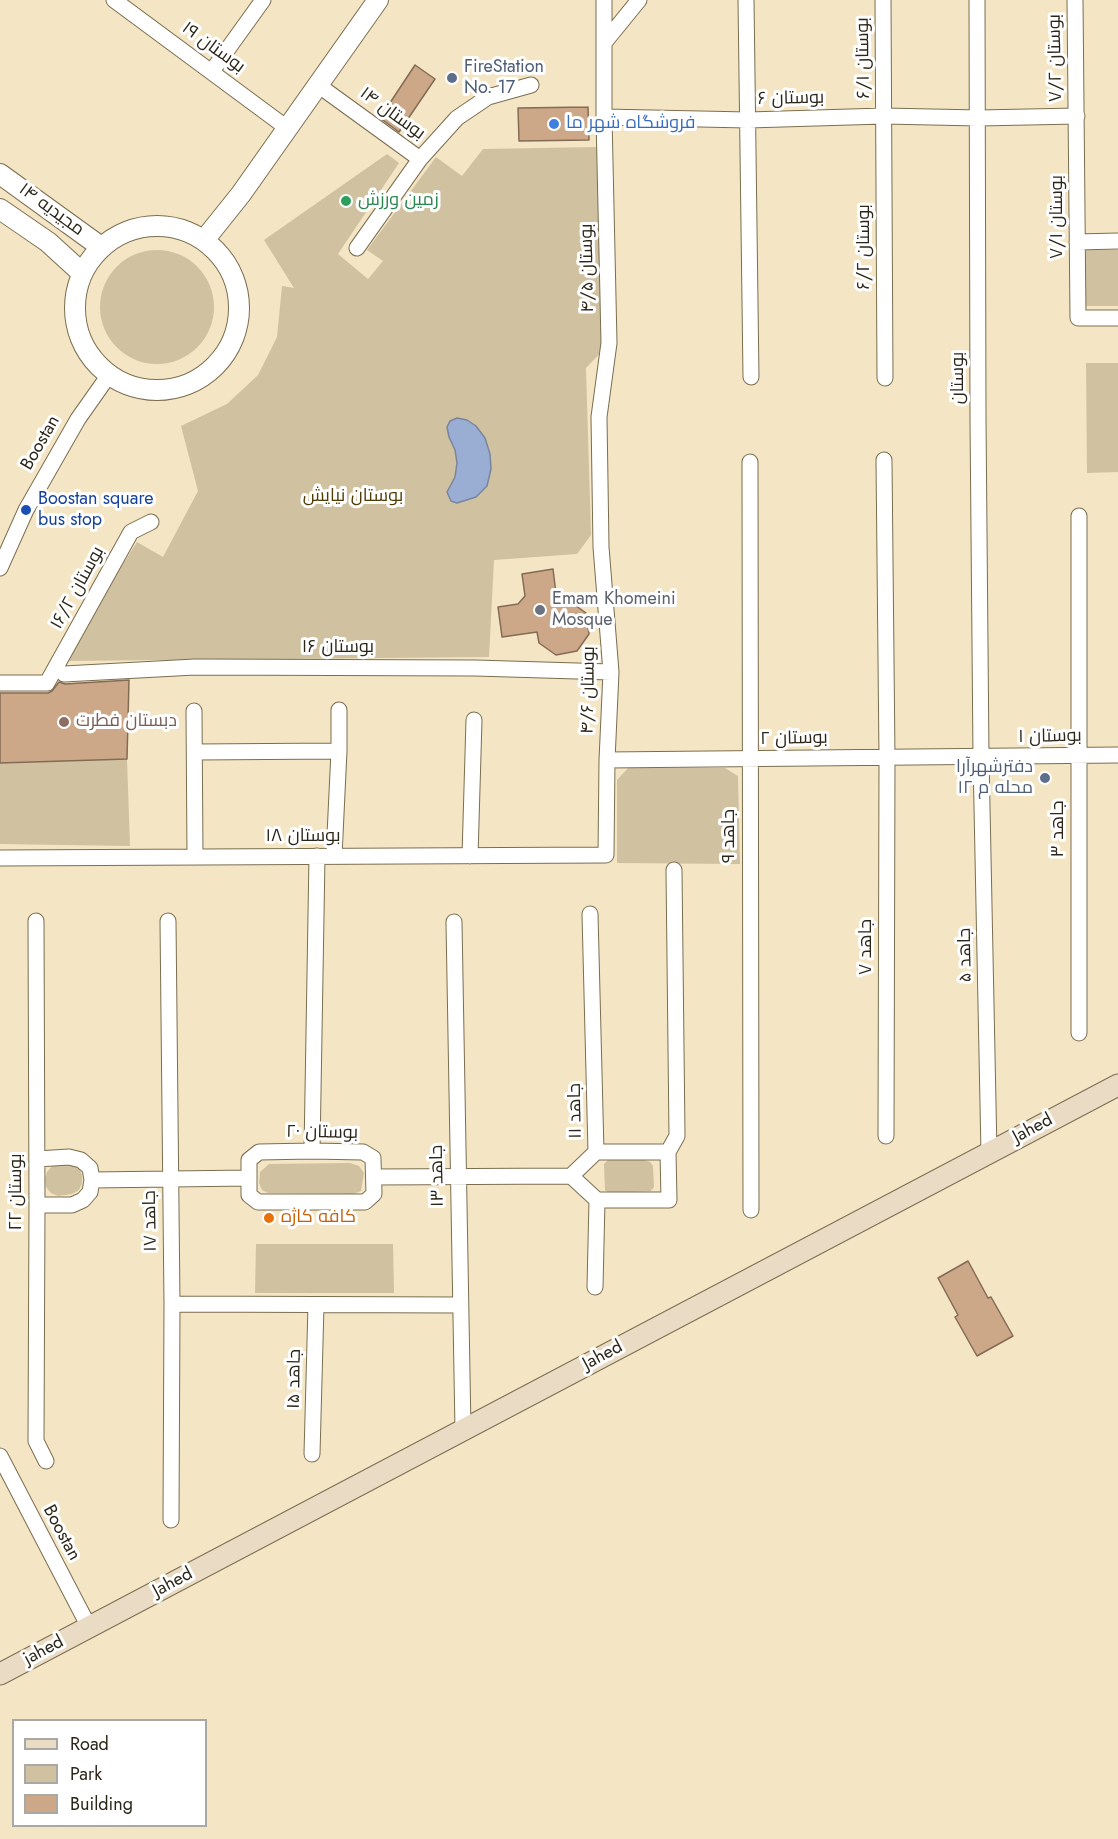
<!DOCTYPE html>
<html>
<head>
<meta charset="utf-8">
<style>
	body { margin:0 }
	#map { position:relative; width:1118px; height:1839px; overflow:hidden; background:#f4e5c4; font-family:Jost,sans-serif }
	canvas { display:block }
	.legend { position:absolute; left:12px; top:1719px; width:195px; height:108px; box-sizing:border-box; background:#fff; border:2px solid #aaa8a3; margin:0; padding:8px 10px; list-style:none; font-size:18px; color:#2b2619 }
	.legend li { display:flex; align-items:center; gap:12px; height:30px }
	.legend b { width:30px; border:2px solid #aaa8a3 }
</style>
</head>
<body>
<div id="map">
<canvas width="1118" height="1839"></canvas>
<ul class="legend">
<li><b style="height:8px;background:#eadbc5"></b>Road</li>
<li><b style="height:16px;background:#d0c1a0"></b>Park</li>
<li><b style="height:16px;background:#cca889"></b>Building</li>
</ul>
</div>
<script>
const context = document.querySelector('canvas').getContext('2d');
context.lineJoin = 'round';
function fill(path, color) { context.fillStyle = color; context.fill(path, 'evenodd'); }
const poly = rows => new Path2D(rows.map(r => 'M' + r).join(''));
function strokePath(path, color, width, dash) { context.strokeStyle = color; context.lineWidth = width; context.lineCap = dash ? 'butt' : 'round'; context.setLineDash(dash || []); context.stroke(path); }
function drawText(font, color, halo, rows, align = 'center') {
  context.font = font + ' Jost,Cairo,sans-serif'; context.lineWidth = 6; context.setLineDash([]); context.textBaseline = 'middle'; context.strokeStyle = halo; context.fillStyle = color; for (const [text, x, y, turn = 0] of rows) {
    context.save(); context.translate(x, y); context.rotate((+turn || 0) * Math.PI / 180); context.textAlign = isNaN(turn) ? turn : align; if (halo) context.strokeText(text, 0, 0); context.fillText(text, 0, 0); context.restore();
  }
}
const green = poly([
	[598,147,606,347,586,368,591,535,577,554,494,560,489,657,61,661,137,542,163,557,198,491,181,426,227,404,258,375,277,337,282,286,294,288,264,240,387,154,399,163,338,254,368,279,383,261,367,250,436,157,462,176,483,149],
	[1084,250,1118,250,1118,306,1084,306],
	'100 307a57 57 0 1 1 114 0a57 57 0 1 1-114 0Z',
	[1086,363,1118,363,1118,472,1087,473],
	[127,759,130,846,0,844,0,763],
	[628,768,725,768,738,776,740,864,617,863,617,780],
	[608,1160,644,1160,650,1162,653,1166,654,1187,651,1191,609,1193,605,1190,604,1164],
	[59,1163,73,1164,79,1168,82,1175,82,1183,79,1190,72,1194,58,1196,51,1193,46,1187,45,1179,47,1172,52,1166],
	[350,1163,359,1166,364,1173,361,1191,353,1194,268,1193,262,1190,259,1183,260,1172,269,1164],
	[256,1244,393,1244,394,1293,255,1293]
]);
const water = poly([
	[457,418,467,420,476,426,485,438,490,454,491,469,487,486,476,497,457,503,451,501,447,492,455,477,457,463,455,450,449,437,447,427,450,421,457,418]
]);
const building = poly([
	[415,65,435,79,399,132,380,118,415,65],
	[588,107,589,140,519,141,518,108,588,107],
	[553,569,557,602,568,600,586,613,589,634,577,651,556,655,539,643,537,632,502,637,498,607,518,604,525,596,522,574,553,569],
	[129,680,127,759,0,763,0,693,48,693,52,691,59,682,65,684,129,680],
	[968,1261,988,1298,991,1297,1013,1336,977,1356,955,1317,958,1315,938,1278,968,1261]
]);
const minor = poly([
	[114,0,287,128],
	[746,0,751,377],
	[883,0,885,378],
	[977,0,978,419,981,757,989,1153],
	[1075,0,1078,318,1118,318],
	[604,43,639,0],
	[212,71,263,0],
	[318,85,420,159,457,118,488,97,531,85],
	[604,117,748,120,884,116,979,118,1077,116],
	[1077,242,1118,241],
	[357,248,420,159],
	[884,460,887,758,886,1136],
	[750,462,751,1210],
	[0,568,26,510,78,419,109,375],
	[64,674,195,667,475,668,611,672],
	[0,683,47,683,131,532,151,522],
	[194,711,195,857],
	[195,752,339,751],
	[607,760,1118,755],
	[334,856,339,751,339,710],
	[470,856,474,720],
	[0,858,606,855,607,760,611,672,601,547,599,417,609,343,604,117,604,0],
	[590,914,596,1152,571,1176,597,1200,595,1287],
	[36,921,37,1205,36,1441,46,1461],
	[168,921,172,1304,171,1520],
	[454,922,463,1430],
	[1079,1033,1079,516],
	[312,1151,363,1152,373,1158,374,1194,365,1202,258,1202,249,1195,249,1160,259,1152,312,1151],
	[312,1151,317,856],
	[596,1152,668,1152,669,1200,597,1200],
	[668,1152,677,1136,674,870],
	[37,1159,69,1157,81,1160,90,1168,92,1180,90,1192,83,1200,72,1205,37,1205],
	[374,1177,571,1176],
	[92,1180,249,1178],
	[172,1304,460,1305],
	[312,1454,316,1305],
	[0,1456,89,1627]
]);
const tertiary = poly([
	[0,174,101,247],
	[0,209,48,242,82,273],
	'75 308a82 82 0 1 1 164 0a82 82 0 1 1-164 0Z',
	[205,239,241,194,378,0]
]);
const secondary = poly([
	[0,1674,1118,1085]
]);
const markers = [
	[452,78,6,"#5c6f8a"],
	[554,124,6,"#3f7fe0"],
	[346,201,6,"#2e9e5b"],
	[26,510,6,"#1a4fb4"],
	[540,610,6,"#6b7280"],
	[64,722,6,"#8d6e63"],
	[1045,778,6,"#5c6f8a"],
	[269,1218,6,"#e8710a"]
];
const streetNames = [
	["بوستان ۱۹",213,48,36],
	["بوستان ۶/۱",864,58,-91],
	["بوستان ۷/۲",1056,58,-91],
	["بوستان ۶",791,99,-1],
	["بوستان ۱۴",392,114,36],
	["مجیدیه ۱۴",51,210,36],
	["بوستان ۷/۱",1058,217,-90],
	["بوستان ۶/۲",865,247,-90],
	["بوستان ۴/۵",588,268,-91],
	["بوستان",959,378,-90],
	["Boostan",41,443,-60],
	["بوستان ۱۶/۲",78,588,-61],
	["بوستان ۱۶",338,648],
	["بوستان ۴/۶",589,690,-89],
	["بوستان ۱",1050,737,-1],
	["بوستان ۲",794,739,-1],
	["جاهد ۳",1059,829,-90],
	["جاهد ۹",730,836,-90],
	["بوستان ۱۸",303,837],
	["جاهد ۷",867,947,-90],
	["جاهد ۵",966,955,-91],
	["جاهد ۱۱",576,1111,-91],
	["Jahed",1033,1129,-28],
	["بوستان ۲۰",322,1133,1],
	["جاهد ۱۳",438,1176,-91],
	["بوستان ۲۲",17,1192,-90],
	["جاهد ۱۷",151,1221,-91],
	["Jahed",603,1356,-28],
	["جاهد ۱۵",295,1379,-89],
	["Boostan",61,1533,62],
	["Jahed",173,1583,-28],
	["jahed",44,1651,-28]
];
const serviceNames = [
	["FireStation",464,68],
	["No. 17",464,89],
	["دفترشهرآرا",1033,768,"right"],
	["محله م ۱۲",1033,789,"right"]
];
const shopNames = [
	["فروشگاه شهر ما",566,124]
];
const leisureNames = [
	["زمین ورزش",358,201]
];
const parkNames = [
	["بوستان نیایش",353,497]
];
const transitNames = [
	["Boostan square",38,500],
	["bus stop",38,521]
];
const worshipNames = [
	["Emam Khomeini",552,600],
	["Mosque",552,621]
];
const educationNames = [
	["دبستان فطرت",76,722]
];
const foodNames = [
	["کافه کاژه",281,1218]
];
fill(green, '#d0c1a0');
fill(water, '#9aaed4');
strokePath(water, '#79859c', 1.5);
fill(building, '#cca889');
strokePath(building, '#846b55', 1.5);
strokePath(minor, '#7b6e50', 17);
strokePath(tertiary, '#7b6e50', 22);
strokePath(secondary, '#7b6e50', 23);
strokePath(minor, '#fff', 15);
strokePath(tertiary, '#fff', 20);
strokePath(secondary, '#eadbc5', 21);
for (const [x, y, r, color] of markers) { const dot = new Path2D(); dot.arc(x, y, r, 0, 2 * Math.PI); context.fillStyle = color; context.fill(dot); strokePath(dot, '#fff', 2); }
drawText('18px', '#2b2619', '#fff', streetNames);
drawText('18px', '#4e5e75', '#fff', serviceNames, 'left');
drawText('18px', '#366cbe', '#fff', shopNames, 'left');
drawText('18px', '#27864d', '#fff', leisureNames, 'left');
drawText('18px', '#4f3c05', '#fff', parkNames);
drawText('18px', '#164399', '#fff', transitNames, 'left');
drawText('18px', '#5b616d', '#fff', worshipNames, 'left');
drawText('18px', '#785e54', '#fff', educationNames, 'left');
drawText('18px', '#c56008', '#fff', foodNames, 'left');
</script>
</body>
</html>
